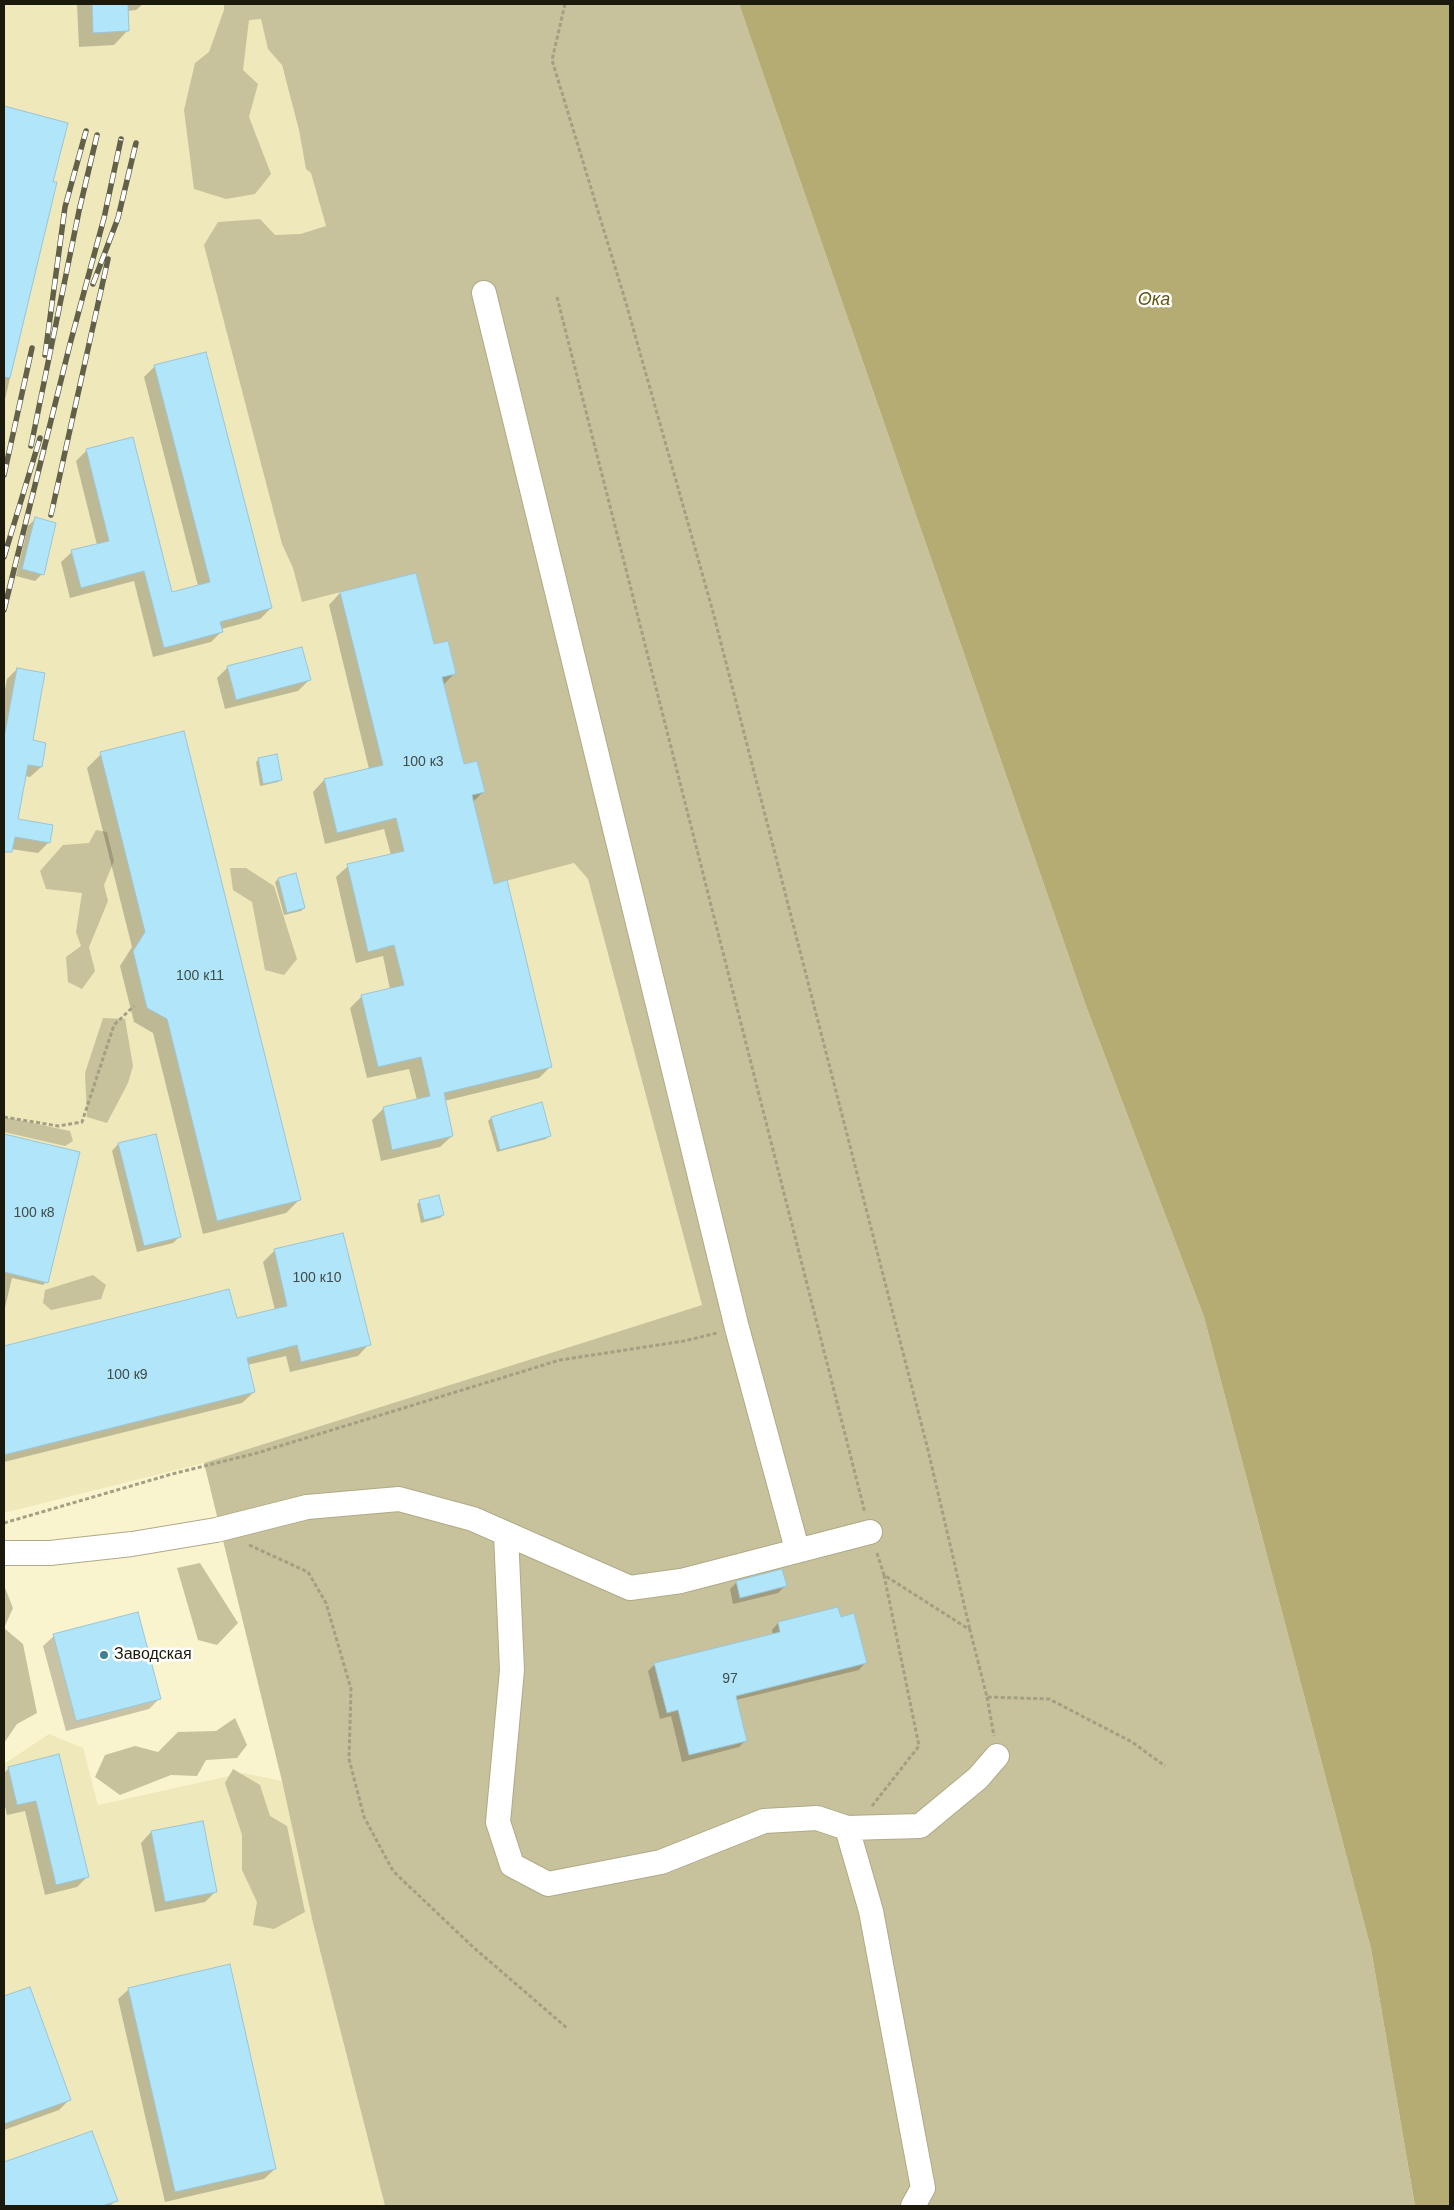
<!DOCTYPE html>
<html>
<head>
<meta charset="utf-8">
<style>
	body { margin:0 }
	#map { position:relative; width:1454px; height:2210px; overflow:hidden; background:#f9f4ce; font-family:Helvetica,sans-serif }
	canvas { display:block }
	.frame { position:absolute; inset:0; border:5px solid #1b190b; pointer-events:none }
</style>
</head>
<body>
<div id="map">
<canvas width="1454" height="2210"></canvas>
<div class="frame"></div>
</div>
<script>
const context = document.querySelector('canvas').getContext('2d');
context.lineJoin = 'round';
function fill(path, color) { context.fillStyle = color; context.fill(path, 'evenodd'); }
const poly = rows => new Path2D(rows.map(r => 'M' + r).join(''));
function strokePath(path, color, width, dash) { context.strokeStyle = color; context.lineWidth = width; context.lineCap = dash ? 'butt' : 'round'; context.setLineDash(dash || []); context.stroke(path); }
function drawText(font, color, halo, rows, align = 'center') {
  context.font = font + ' Helvetica,sans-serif'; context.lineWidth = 5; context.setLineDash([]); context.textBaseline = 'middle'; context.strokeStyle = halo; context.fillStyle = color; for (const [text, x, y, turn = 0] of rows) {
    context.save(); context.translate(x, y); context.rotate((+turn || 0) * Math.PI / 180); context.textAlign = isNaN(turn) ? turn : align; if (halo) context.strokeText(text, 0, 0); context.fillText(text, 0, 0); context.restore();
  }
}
const built = poly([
	[4,4,265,5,326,226,213,259,303,602,416,573,434,644,448,641,456,674,442,677,464,764,477,761,485,792,494,883,574,863,588,879,702,1305,204,1463,4,1513],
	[49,1734,83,1748,98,1805,243,1773,282,1781,313,1923,385,2206,4,2206,4,1764]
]);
const green = poly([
	[224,4,739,4,1086,1006,1204,1317,1371,1949,1415,2206,385,2206,313,1923,282,1781,204,1463,702,1305,588,879,574,863,494,884,472,795,485,792,477,761,464,764,442,677,456,673,448,641,434,644,416,573,302,602,293,568,282,544,204,245,218,222,260,219,275,235,300,234,326,226,311,173,306,169,299,130,282,65,268,49,261,19,249,20,243,70,258,84,249,117,271,174,255,194,226,199,194,189,184,110,195,63,209,52,224,10],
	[96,830,107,832,114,861,104,885,108,901,89,947,95,971,82,989,68,982,66,957,81,946,76,932,82,893,46,889,40,871,63,845,89,843],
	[230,868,246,868,274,886,297,959,284,975,265,970,252,902,233,890],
	[103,1018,125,1019,133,1066,128,1083,107,1123,87,1117,85,1073],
	[4,1117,70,1131,73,1141,65,1146,4,1132],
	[93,1275,106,1285,101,1299,51,1310,43,1303,45,1290],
	[200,1563,238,1623,217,1645,198,1640,177,1568],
	[4,1585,13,1608,4,1628],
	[4,1628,23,1644,37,1713,17,1724,4,1743],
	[235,1718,247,1745,237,1758,206,1760,197,1776,171,1775,120,1795,95,1777,105,1755,135,1746,158,1752,178,1732,216,1731],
	[233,1769,260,1785,270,1816,287,1826,305,1912,274,1929,253,1925,257,1902,242,1870,242,1835,225,1783]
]);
const water = poly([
	[739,4,1450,4,1450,2206,1415,2206,1371,1949,1204,1317,1086,1006]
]);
const shadow = poly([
	[77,4,143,4,136,10,127,11,128,30,114,45,79,47],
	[4,108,67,124,52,182,55,183,4,404],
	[155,366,271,608,260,619,221,629,221,632,211,642,153,657,134,581,70,598,61,562,72,552,97,545,76,461,86,451,132,439,171,593,198,586,144,377],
	[35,519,42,574,35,581,16,576,28,526],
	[340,593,433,646,455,673,443,685,463,765,483,792,472,803,493,885,551,1066,539,1078,444,1101,452,1136,440,1147,381,1161,372,1120,384,1108,417,1100,409,1069,367,1078,350,1008,362,996,390,989,383,956,356,963,336,877,348,866,391,855,384,829,325,844,313,792,324,780,369,769,329,605],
	[228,667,309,680,298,691,225,709,217,678],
	[17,669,31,741,41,767,30,777,25,776,17,820,52,826,48,843,38,853,4,848,4,695,7,679],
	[101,754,300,1199,286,1213,203,1234,153,1033,134,1022,120,966,132,947,87,768],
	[259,759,281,779,278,782,260,786,256,762],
	[278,879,304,908,301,911,284,915,275,882],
	[491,1118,550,1135,546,1139,497,1152,488,1121],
	[4,1135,78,1153,46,1282,43,1285,12,1278,4,1312],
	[118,1144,180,1236,173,1243,137,1252,112,1151],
	[420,1201,443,1215,440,1218,421,1223,417,1204],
	[342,1234,369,1344,358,1356,290,1372,286,1356,247,1365,254,1392,242,1403,4,1462,4,1347,228,1291,236,1320,275,1310,263,1262,274,1251],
	[737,1582,785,1586,778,1593,733,1604,730,1589],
	[840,1618,865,1663,859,1670,736,1700,746,1740,739,1747,682,1762,671,1716,660,1719,648,1671,655,1664,773,1635,772,1630,778,1623],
	[54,1636,160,1698,149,1709,66,1731,43,1646],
	[59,1756,87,1877,77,1887,45,1895,25,1811,7,1815,4,1802,4,1773,9,1768],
	[151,1832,216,1891,205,1902,155,1912,141,1843],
	[29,1989,70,2099,59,2110,4,2130,4,1998],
	[129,1989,275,2169,264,2179,165,2202,118,1999],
	[92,2132,116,2200,110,2206,4,2206,4,2164]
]);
const building = poly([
	[92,4,128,4,129,31,93,33,92,4],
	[4,106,68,123,53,182,57,182,10,378,4,377,4,106],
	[206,352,272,608,220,622,223,632,164,648,144,571,81,588,71,550,109,541,86,449,133,437,172,592,210,582,154,365,206,352],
	[35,517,56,523,44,575,22,569,35,517],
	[416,573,434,644,448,641,456,674,442,677,464,764,477,761,485,792,472,795,494,884,507,880,552,1067,444,1093,453,1136,392,1150,383,1107,430,1096,421,1057,378,1067,361,995,404,985,394,945,368,952,347,864,404,851,396,818,337,833,324,779,383,765,340,592,416,573],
	[302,647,311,680,236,700,227,666,302,647],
	[17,668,45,673,33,740,46,743,42,767,28,765,18,819,53,825,50,843,15,837,12,852,4,852,4,738,17,668],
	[184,731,301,1200,217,1221,167,1019,147,1008,139,976,133,951,145,932,100,752,184,731],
	[277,754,282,780,263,784,258,758,277,754],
	[296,873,305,908,287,913,278,878,296,873],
	[542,1102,551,1136,500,1150,491,1117,542,1102],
	[4,1134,80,1152,48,1283,4,1272,4,1134],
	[156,1134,181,1237,144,1246,118,1143,156,1134],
	[439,1195,444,1215,424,1220,419,1200,439,1195],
	[343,1233,371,1345,301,1362,297,1345,247,1358,255,1392,4,1455,4,1346,229,1289,237,1318,287,1306,274,1249,343,1233],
	[782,1569,787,1586,740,1598,736,1581,782,1569],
	[838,1607,841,1617,854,1613,867,1663,736,1696,747,1741,689,1755,678,1710,667,1713,654,1663,780,1632,778,1622,838,1607],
	[138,1612,161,1699,76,1721,53,1634,138,1612],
	[59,1754,89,1877,56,1885,36,1801,17,1805,8,1767,59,1754],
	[203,1821,217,1892,165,1902,151,1831,203,1821],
	[230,1964,276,2169,175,2192,128,1988,230,1964],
	[30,1987,71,2100,4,2124,4,1996,30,1987],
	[92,2131,118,2201,102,2206,4,2206,4,2162,92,2131]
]);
const path = poly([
	[565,4,552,60,626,303,713,612,928,1450,970,1630],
	[557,297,865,1513],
	[4,1117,58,1126,82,1122,114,1025,134,1006],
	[4,1523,172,1474,257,1453,560,1360,684,1341,717,1333],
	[249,1545,308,1572,326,1603,351,1689,349,1759,364,1817,393,1871,473,1947,567,2028],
	[877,1553,884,1575,970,1630,987,1697,1049,1699,1132,1742,1165,1766],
	[987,1697,994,1736],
	[872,1806,919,1746,884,1575]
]);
const minor = poly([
	[484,293,737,1328,797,1549],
	[506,1534,512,1670,498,1822,512,1865,548,1884,661,1862,764,1821,817,1818,847,1828,871,1911,923,2188,913,2206],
	[4,1553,50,1553,132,1544,216,1530,307,1507,399,1499,473,1519,630,1588,681,1581,870,1532],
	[847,1828,920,1826,978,1778,997,1756]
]);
const rail = poly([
	[93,284,118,218,136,143],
	[45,355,65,207,86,131],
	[31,446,79,211,97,135],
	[4,475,32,348],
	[51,515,108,259],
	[4,557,40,438],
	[4,610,70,344,104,218,121,139]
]);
const markers = [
	[104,1655,5,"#417e95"]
];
const numberNames = [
	["100 к3",423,762],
	["100 к11",200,976],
	["100 к8",34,1213],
	["100 к10",317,1278],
	["100 к9",127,1375],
	["97",730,1679]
];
const poiNames = [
	["Заводская",114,1655]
];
const waterNames = [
	["Ока",1154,300]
];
fill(built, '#eee8bb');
fill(green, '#c7c29c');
fill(water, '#b4ac73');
fill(shadow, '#0003');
fill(building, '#b1e5fa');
strokePath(building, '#9cc5d5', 1);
strokePath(minor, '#afaa87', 26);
strokePath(path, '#a39f82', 3, [4, 2.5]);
strokePath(minor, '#fff', 24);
strokePath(rail, '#63604a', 5.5);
strokePath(rail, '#fff', 4, [11]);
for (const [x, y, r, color] of markers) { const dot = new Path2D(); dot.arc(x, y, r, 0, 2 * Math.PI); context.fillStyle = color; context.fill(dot); strokePath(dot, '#fff', 2); }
drawText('14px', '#404c47', null, numberNames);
drawText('16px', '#1b190b', '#fff', poiNames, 'left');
drawText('italic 18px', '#5f5613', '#fff', waterNames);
</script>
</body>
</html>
